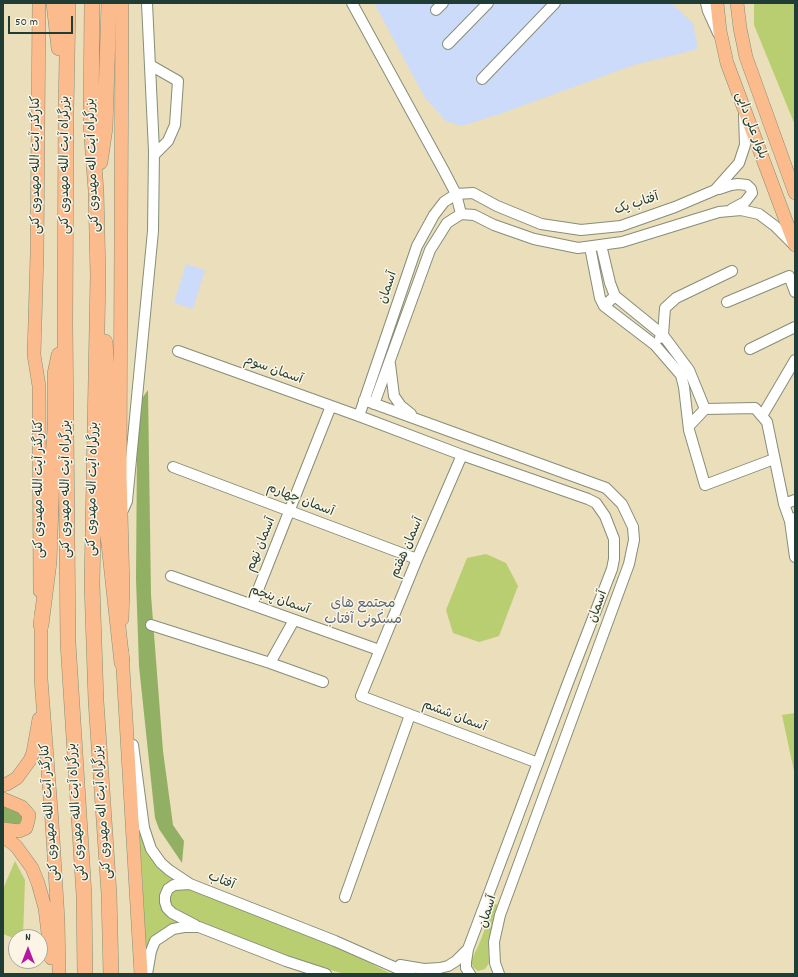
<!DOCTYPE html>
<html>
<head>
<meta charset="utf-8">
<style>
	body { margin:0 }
	#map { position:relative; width:798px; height:977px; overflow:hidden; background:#ebdeba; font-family:Dekko,sans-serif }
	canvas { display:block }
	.frame { position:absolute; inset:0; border:4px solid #1f3d34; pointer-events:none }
	.north { position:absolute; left:8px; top:929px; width:40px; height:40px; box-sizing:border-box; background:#fcf5e5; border:1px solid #a4ab9e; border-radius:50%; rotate:0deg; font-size:11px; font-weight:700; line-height:16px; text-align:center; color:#1f3d34 }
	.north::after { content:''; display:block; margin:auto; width:14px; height:18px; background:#b5179e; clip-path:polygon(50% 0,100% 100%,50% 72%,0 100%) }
	.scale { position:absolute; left:8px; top:16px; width:65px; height:18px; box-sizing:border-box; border:2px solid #1f3d34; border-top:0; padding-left:5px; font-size:12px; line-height:14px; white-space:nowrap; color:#1f3d34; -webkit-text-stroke:3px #fcf5e5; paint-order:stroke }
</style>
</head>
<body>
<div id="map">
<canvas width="798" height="977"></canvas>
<div class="frame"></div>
<div class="north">N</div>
<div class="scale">50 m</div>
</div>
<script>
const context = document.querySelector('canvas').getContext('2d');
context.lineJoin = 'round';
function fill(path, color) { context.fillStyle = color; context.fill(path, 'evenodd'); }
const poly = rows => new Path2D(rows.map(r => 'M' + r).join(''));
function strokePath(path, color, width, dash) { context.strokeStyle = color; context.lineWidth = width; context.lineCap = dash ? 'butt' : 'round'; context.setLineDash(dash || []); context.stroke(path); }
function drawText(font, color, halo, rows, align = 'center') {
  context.font = font + ' Dekko,"Playpen Sans Arabic",sans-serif'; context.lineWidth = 3; context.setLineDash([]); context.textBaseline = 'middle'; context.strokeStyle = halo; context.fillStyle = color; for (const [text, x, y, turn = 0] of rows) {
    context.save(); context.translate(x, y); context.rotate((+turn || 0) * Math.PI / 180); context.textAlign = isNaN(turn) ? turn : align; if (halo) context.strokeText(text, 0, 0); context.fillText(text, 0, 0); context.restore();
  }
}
const built = poly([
	[374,3,671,3,693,23,698,49,634,65,500,114,461,126,446,121,425,98],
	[186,264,205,270,193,309,174,303]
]);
const green = poly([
	[754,3,795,3,795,125,754,25],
	[486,554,506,563,518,586,499,636,479,642,453,633,446,610,467,558],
	[795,713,795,771,794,771,782,715],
	[138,817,141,834,176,880,161,892,160,902,191,925,166,928,146,970,142,870,137,825],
	[15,861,25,880,23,937,16,937,16,939,3,934,3,889],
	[188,887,329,941,391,974,346,974,303,963,198,923,174,911,170,905,169,896,173,890],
	[494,904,499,905,488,942,489,963,485,969,478,971,473,967,471,962,472,959,480,942]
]);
const forest = poly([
	[148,390,151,595,163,751,173,825,184,841,182,863,159,829,155,818,139,666,136,579,137,449,138,404],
	[3,803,21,811,23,816,20,823,10,826,3,824]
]);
const minor = poly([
	[352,3,444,171,456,194,461,214],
	[706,3,708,11,718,33],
	[436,10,443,3],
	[448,44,488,3],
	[150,65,178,81,175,125,168,141,154,155],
	[482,79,555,3],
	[719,189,731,185,738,184,747,185,751,189,752,193,745,202,732,209],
	[461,214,474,215,494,225,534,239,578,248,622,242,719,212,741,210,759,214,775,226,793,244],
	[601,245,610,283,615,296],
	[590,247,600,298,604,306],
	[727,302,789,276,795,292],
	[660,338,663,335,665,308,676,298,732,271],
	[750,349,795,327],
	[178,351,359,416,462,455,588,499,596,503,605,516,614,539,614,559,612,569,569,680,468,949,466,962,466,968,470,974],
	[390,364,394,396,401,406,411,414],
	[364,400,606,488,622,504,633,527,634,540,629,564,500,915,494,942,495,963,499,974],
	[374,404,430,250,447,223,461,214],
	[705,409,689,370,663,335,615,296,604,306,655,345,681,375,684,387,689,430,705,485,774,459],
	[359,416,417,246,434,215,444,202,456,194,473,193,497,206,541,224,581,230,621,226,675,207,715,190,739,163,745,145,744,115],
	[762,416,795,360],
	[689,426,705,409,755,408,767,422,784,504],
	[462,455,417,559,361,696,538,763],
	[173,467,417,559],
	[795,500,784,504,790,521,795,518],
	[123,510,127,501,153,231,154,151,147,3],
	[790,521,795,557],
	[171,576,379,650],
	[252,605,331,406],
	[151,625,270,663,323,682],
	[270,663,294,620],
	[133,745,144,828,151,849,161,863,169,870,190,884,335,941,410,974],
	[190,884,174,885,168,889,165,896,165,902,167,908,172,913,195,925],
	[345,897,410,715],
	[400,965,424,969,440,968,448,966,456,961,468,949],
	[147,974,151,951,155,941,173,929,184,927,199,927,286,961,326,974]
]);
const major = poly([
	[39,3,37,254,34,355,39,386,40,591],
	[122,3,120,476,123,588,122,619],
	[717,3,720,31,727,63,795,245],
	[737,3,740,28,746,57,795,193],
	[41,614,41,679,52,823,58,920,59,974],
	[122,652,141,974],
	[3,785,7,784,17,778,30,760,33,753,39,719],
	[3,799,22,807,29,815,28,821,26,828,19,831,3,829],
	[3,836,16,846,32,868,38,883,45,908,51,958]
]);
const highway = poly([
	[54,3,59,48],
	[68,3,66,110,65,324,68,643,84,895,85,974],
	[92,3,91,125,96,191,98,276,92,584,96,701,109,894,111,974],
	[100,162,105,128,109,3],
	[105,342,107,371,108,535,122,663],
	[41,625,49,562,52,474,55,429,55,374,59,355]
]);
const streetNames = [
	["بلوار علی دایی",750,126,70],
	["کنارگذر آیت الله مهدوی کنی",37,165,-90],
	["بزرگراه آیت الله مهدوی کنی",66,165,-90],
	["بزرگراه آیت اله مهدوی کنی",94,165,-92],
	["آفتاب یک",637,205,-18],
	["آسمان",389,288,-71],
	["آسمان سوم",273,371,20],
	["کنارگذر آیت الله مهدوی کنی",40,489,-90],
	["بزرگراه آیت الله مهدوی کنی",67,489,-90],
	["بزرگراه آیت اله مهدوی کنی",94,489,-89],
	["آسمان چهارم",300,501,21],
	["آسمان نهم",262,545,-68],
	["آسمان هفتم",408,548,-67],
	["آسمان پنجم",279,601,20],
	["آسمان",599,607,-70],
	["آسمان ششم",454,717,21],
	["کنارگذر آیت الله مهدوی کنی",51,812,-94],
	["بزرگراه آیت الله مهدوی کنی",78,812,-94],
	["بزرگراه آیت اله مهدوی کنی",104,812,-94],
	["آفتاب",221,882,22],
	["آسمان",489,912,-73]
];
const neighbourhoodNames = [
	["مجتمع های",363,605],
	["مسکونی آفتاب",363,621]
];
fill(built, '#ccdbfa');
fill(green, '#b9cd71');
fill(forest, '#92b063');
strokePath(minor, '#858e77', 12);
strokePath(major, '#858e77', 14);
strokePath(highway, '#858e77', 16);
strokePath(minor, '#fff', 10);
strokePath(major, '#fbbb8d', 13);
strokePath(highway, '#fbbb8d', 15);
drawText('13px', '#1f3d34', '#fcf5e5', streetNames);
drawText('14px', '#586879', '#fcf5e5', neighbourhoodNames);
</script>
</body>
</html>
